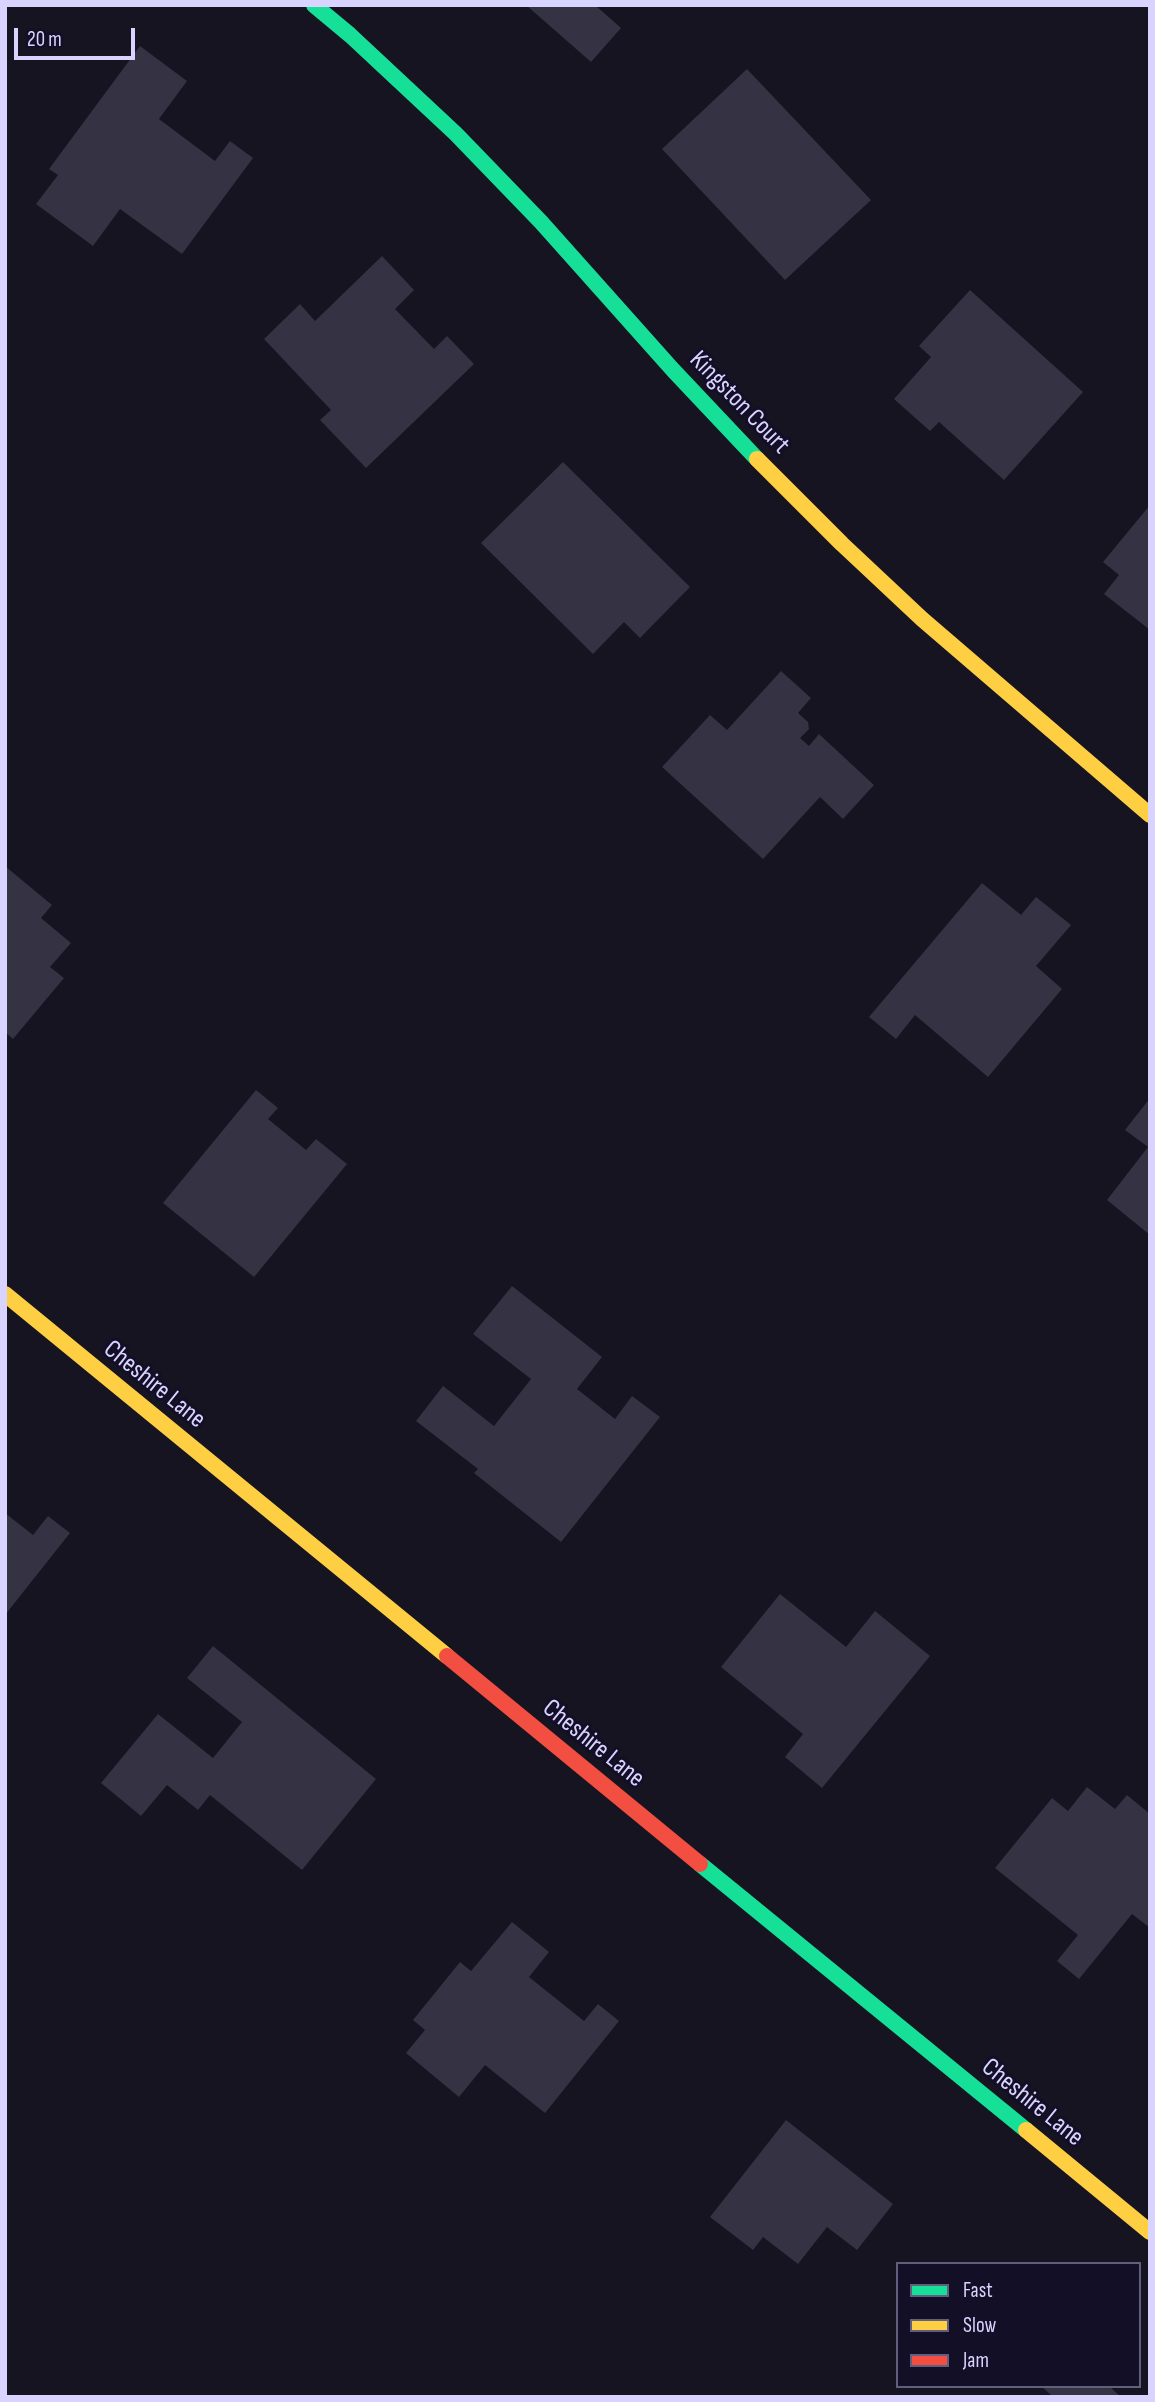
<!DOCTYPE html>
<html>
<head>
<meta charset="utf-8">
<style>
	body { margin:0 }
	#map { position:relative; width:1155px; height:2402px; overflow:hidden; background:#161421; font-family:"Sofia Sans Condensed",sans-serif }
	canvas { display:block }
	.frame { position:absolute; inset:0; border:7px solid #d9d4ff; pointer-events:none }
	.legend { position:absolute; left:896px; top:2262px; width:245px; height:126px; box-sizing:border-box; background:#130f26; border:2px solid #625e7d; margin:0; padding:9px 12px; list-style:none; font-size:21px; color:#d9d4ff }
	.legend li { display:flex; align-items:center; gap:14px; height:35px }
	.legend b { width:35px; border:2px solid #625e7d }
	.scale { position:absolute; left:14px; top:28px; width:121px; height:32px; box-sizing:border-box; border:4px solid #d9d4ff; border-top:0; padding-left:9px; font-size:21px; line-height:24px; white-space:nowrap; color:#d9d4ff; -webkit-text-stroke:5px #130f26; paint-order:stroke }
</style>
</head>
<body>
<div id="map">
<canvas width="1155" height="2402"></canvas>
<div class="frame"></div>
<ul class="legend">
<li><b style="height:9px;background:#16e098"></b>Fast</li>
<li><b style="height:9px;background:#ffcf43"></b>Slow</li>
<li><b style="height:9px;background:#f24e42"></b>Jam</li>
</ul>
<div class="scale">20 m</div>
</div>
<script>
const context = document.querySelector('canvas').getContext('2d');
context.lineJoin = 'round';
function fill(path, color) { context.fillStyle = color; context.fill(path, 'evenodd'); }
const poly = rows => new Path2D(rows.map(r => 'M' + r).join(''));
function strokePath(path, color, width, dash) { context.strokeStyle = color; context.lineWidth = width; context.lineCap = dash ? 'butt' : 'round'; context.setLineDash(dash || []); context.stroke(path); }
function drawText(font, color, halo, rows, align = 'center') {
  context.font = font + ' "Sofia Sans Condensed",sans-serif'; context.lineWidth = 6; context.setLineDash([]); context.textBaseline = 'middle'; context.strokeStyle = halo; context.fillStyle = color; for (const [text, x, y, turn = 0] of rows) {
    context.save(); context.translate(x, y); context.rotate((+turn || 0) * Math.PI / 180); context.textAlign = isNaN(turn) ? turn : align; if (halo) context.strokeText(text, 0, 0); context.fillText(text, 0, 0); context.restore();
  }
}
const building = poly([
	[526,5,595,5,621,28,591,62],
	[140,46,187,81,159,119,215,161,230,141,253,158,182,254,120,209,93,246,36,204,58,175,49,169],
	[747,69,871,200,785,280,662,149],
	[382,256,414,290,395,309,434,349,447,336,474,364,366,468,320,420,331,410,264,339,300,304,315,321],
	[970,290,1083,392,1004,480,939,422,930,431,894,399,931,357,919,346],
	[563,462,690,587,640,638,624,622,593,654,481,543],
	[1150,505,1150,630,1104,594,1119,575,1103,562],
	[781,671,811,698,798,713,808,722,809,729,800,738,809,746,819,734,874,785,843,819,820,797,763,859,662,767,710,715,727,730],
	[5,866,52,905,41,918,71,943,50,967,64,978,13,1039,5,1032],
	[982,883,1021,915,1036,897,1071,925,1036,966,1062,989,988,1077,915,1015,896,1039,869,1017],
	[256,1090,278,1108,268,1119,306,1150,316,1139,347,1164,254,1277,163,1203],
	[1150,1098,1150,1235,1107,1200,1148,1147,1125,1130],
	[512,1286,602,1357,577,1389,615,1419,632,1396,660,1417,561,1542,474,1473,478,1469,416,1421,443,1386,494,1426,531,1379,473,1334],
	[5,1513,33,1535,48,1516,70,1533,5,1615],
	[780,1594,846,1647,875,1611,930,1656,822,1788,785,1757,803,1734,721,1667],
	[213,1646,376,1779,302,1870,210,1795,198,1810,167,1785,141,1816,101,1783,158,1714,213,1758,242,1722,187,1678],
	[1087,1787,1115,1809,1127,1795,1150,1814,1150,1928,1132,1914,1079,1979,1057,1961,1078,1935,995,1868,1052,1798,1068,1811],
	[512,1922,549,1952,529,1977,584,2021,598,2004,619,2021,545,2113,485,2065,459,2097,406,2053,425,2030,413,2020,460,1962,471,1971],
	[786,2120,893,2204,857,2250,827,2227,798,2264,763,2237,753,2250,710,2217],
	[1041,2386,1109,2386,1121,2397,1053,2397]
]);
const fast = poly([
	[314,5,350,35,456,134,541,222,673,370,757,459],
	[700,1864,1026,2130]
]);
const slow = poly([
	[757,459,842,544,922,619,1150,815],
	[5,1294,447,1656],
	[1026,2130,1150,2232]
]);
const jam = poly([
	[447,1656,700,1864]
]);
const streetNames = [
	["Kingston Court",739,403,46],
	["Cheshire Lane",154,1385,39],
	["Cheshire Lane",593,1744,39],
	["Cheshire Lane",1032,2103,39]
];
fill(building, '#343243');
strokePath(fast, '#16e098', 16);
strokePath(slow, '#ffcf43', 16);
strokePath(jam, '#f24e42', 16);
drawText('26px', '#d9d4ff', '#130f26', streetNames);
</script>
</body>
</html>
